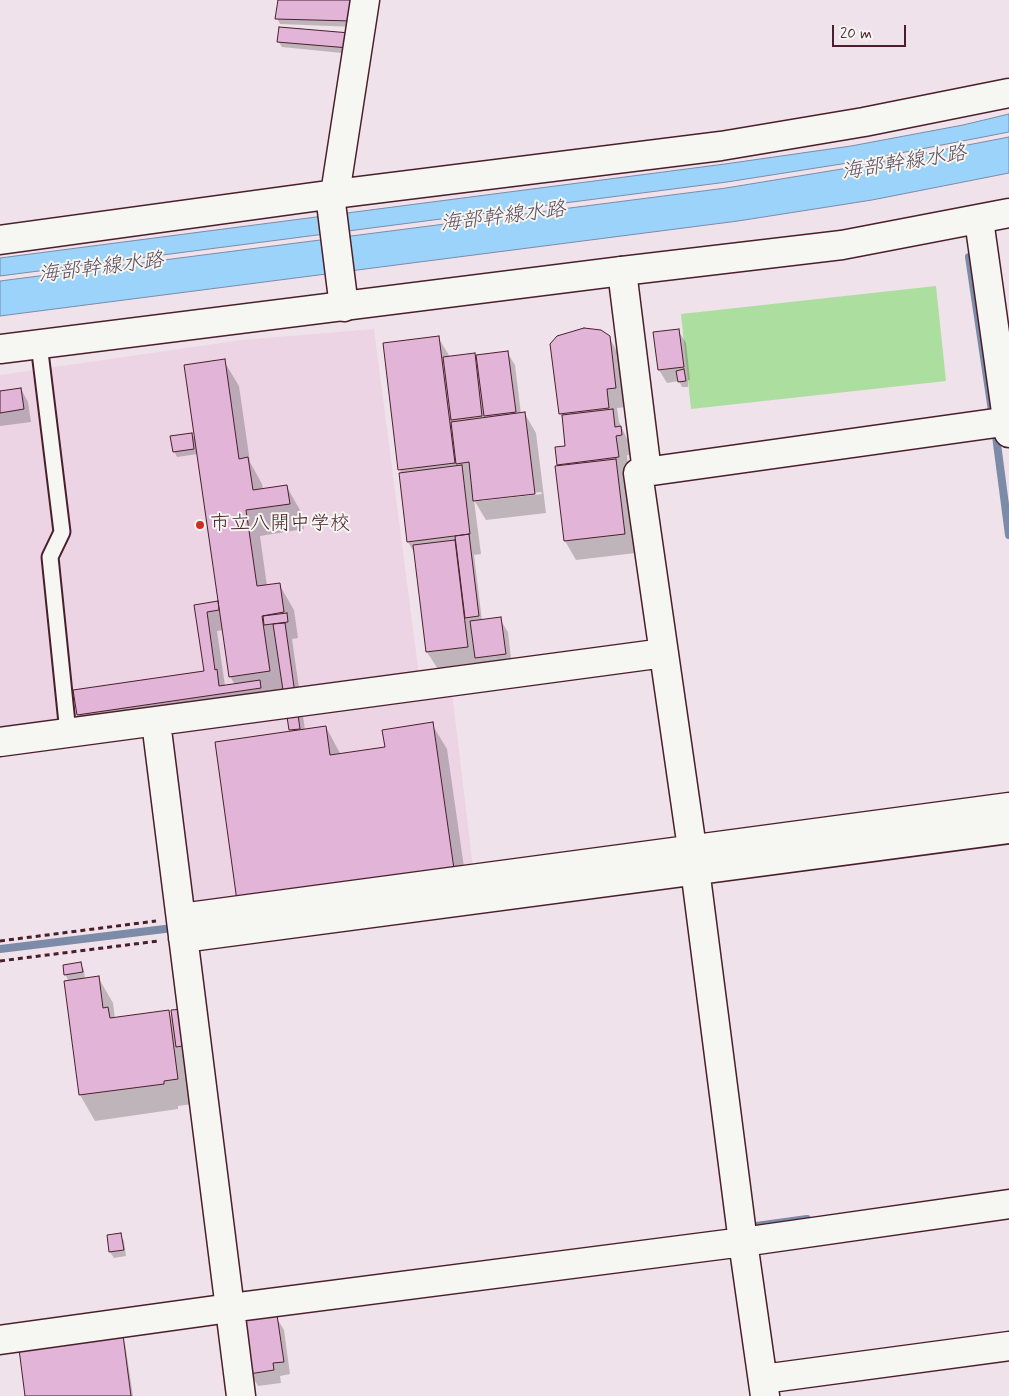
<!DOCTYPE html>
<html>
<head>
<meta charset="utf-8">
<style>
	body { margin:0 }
	#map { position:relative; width:1009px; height:1396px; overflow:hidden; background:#f0e2ea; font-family:Mynerve,sans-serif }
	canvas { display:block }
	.scale { position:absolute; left:832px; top:25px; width:74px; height:22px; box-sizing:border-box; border:2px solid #4a1f2b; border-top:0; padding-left:6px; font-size:15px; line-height:18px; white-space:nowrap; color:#4a1f2b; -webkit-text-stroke:4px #f6f6f2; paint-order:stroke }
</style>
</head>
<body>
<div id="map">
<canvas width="1009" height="1396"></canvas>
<div class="scale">20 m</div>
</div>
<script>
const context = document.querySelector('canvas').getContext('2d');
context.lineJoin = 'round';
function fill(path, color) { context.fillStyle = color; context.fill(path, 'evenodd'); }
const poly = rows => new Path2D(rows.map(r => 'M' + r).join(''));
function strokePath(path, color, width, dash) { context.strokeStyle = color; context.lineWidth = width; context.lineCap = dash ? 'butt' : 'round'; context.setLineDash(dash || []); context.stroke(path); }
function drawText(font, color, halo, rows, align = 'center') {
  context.font = font + ' Mynerve,"Klee One",sans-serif'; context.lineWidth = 4; context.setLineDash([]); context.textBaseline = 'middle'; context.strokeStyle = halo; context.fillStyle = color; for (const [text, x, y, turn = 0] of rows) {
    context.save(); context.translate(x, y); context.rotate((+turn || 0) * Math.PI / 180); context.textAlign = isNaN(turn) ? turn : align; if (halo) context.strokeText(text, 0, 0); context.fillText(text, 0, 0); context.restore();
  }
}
const built = poly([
	[374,329,419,675,452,692,474,876,190,913,164,710,0,732,0,375,241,340]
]);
const green = poly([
	[936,286,946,381,691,409,681,314]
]);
const water = poly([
	[1009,114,1009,132,854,162,727,182,0,276,0,258,725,164,851,146,963,125,1009,114],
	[1009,137,1009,173,872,200,738,221,0,316,0,281,726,188,854,167,1009,137]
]);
const shadow = poly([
	[279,0,360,0,355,27,280,24,277,18],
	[349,34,352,54,282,47,278,41],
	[678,330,686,343,690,380,688,380,688,387,682,387,679,381,667,383,659,370],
	[438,337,450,357,474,354,478,361,507,352,515,365,521,414,525,414,536,433,546,513,486,520,474,500,481,554,474,555,482,621,500,619,508,632,512,667,439,671,427,652,415,554,408,542,400,474,402,474,400,470,384,344],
	[541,492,542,494,481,501,481,499],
	[609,337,620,357,626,407,617,408,619,422,631,447,632,455,627,455,629,477,626,480,636,553,576,560,565,541,556,467,560,467,559,465,566,447,564,420,560,414],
	[224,361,239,386,250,462,262,484,263,490,287,487,301,512,304,529,260,536,267,586,279,584,294,610,298,638,292,639,305,730,326,727,341,755,386,748,432,724,447,749,468,895,292,732,285,696,89,734,78,714,205,672,196,606,217,603,221,608,198,454,177,457,174,451,192,434,197,443],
	[224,630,230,676,235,685,225,686,217,631],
	[21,389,28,402,31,422,0,426,0,392],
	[80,964,84,970,85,979,98,977,113,1003,115,1019,168,1011,173,1020,183,1010,192,1104,178,1106,178,1109,95,1121,80,1095,65,982,69,982,65,974],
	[120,1235,124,1241,126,1256,114,1258,110,1252],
	[276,1317,284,1330,290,1374,280,1376,281,1383,258,1386,250,1373],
	[122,1337,125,1343,133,1396,26,1396]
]);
const stream = poly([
	[969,257,992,411],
	[996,436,1009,535],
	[0,949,173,928],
	[749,1224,749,1227,807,1219]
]);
const building = poly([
	[278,0,356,0,352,21,275,19,278,0],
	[279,27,350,33,349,48,277,42,279,27],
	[584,328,601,330,610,336,616,388,607,389,609,408,559,414,550,344,557,336,584,328],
	[679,329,684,367,658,370,653,332,679,329],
	[439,336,455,463,398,470,383,343,439,336],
	[508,351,516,412,484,416,476,355,508,351],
	[475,353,482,416,451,420,443,357,475,353],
	[225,359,239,459,248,457,253,490,287,485,290,504,246,510,257,586,280,583,284,612,262,616,270,671,229,677,184,365,225,359],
	[684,369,686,381,678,382,676,371,684,369],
	[21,388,24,409,0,413,0,391,21,388],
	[613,409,615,427,621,426,622,435,616,436,619,457,557,465,555,447,565,446,562,415,613,409],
	[525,412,535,494,473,501,469,462,456,464,451,422,525,412],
	[192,433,194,449,173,452,170,436,192,433],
	[616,459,625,534,564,541,555,466,616,459],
	[462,465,470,534,407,542,399,473,462,465],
	[469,534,479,616,465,618,455,536,469,534],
	[455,540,468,647,426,652,413,545,455,540],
	[218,601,219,610,207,612,215,670,217,669,219,686,260,680,261,688,77,715,73,690,204,671,194,605,218,601],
	[287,613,288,622,264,625,263,616,287,613],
	[501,617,506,654,475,658,470,621,501,617],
	[285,623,300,729,289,730,273,624,285,623],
	[433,722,454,869,237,901,215,742,326,726,330,755,385,747,382,730,433,722],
	[81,962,83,972,64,975,63,965,81,962],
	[99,976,103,1008,108,1007,110,1018,169,1010,178,1079,164,1081,164,1084,79,1095,64,981,99,976],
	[184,1009,189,1045,176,1047,171,1010,184,1009],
	[121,1233,124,1250,109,1252,107,1235,121,1233],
	[277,1315,284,1362,273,1363,274,1370,249,1374,241,1320,277,1315],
	[123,1335,131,1396,25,1396,19,1349,123,1335]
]);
const path = poly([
	[0,941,156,921],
	[0,961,158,941]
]);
const lane = poly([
	[39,344,62,532,50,557,68,733]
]);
const street = poly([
	[335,194,365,0],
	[330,195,344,307],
	[979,220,1009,433],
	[0,240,335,194,721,146,864,122,1009,93],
	[622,271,647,472],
	[156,722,241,1396],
	[0,742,664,653],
	[181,918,1009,807],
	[183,938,1009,829],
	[0,1340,230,1308,743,1242,1009,1204],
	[763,1379,1009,1346],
	[765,1396,743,1242,695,869,638,473,1009,421]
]);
const secondary = poly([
	[0,349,622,271,842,245,1009,213]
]);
const markers = [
	[200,525,5,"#c8321e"]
];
const poiNames = [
	["市立八開中学校",210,525]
];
const waterNames = [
	["海部幹線水路",904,164,-9],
	["海部幹線水路",503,218,-7],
	["海部幹線水路",101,269,-7]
];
fill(built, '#ecd4e5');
fill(green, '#acde9f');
fill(water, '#9cd3fb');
strokePath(water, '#7b8ba8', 1);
fill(shadow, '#0003');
strokePath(stream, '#7b8ba8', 8);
fill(building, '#e1b4d8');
strokePath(building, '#4a1f2b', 1);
strokePath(lane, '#4a1f2b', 19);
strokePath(street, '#4a1f2b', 31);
strokePath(secondary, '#4a1f2b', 31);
strokePath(path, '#4a1f2b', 3, [5, 4]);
strokePath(lane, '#f6f6f2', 15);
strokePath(street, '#f6f6f2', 28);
strokePath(secondary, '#f6f6f2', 28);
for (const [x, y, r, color] of markers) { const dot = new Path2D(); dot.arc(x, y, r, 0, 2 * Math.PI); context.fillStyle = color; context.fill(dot); strokePath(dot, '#f6f6f2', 2); }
drawText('20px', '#4a1f2b', '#f6f6f2', poiNames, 'left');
drawText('italic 21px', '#5e4c5f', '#f6f6f2', waterNames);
</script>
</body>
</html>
